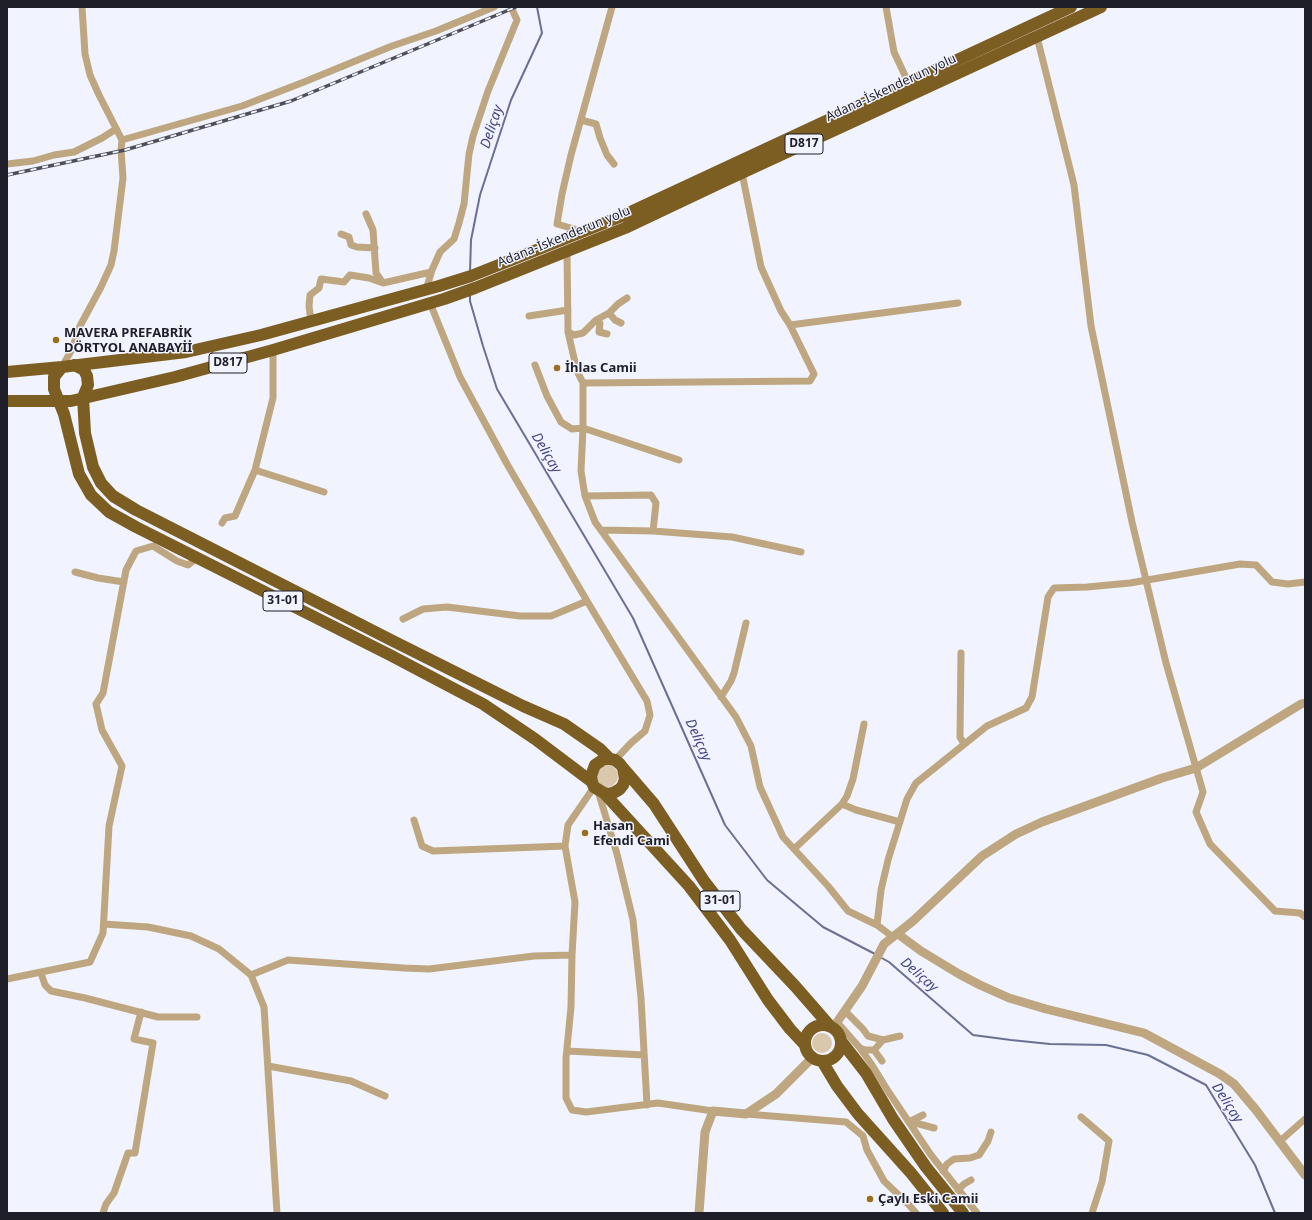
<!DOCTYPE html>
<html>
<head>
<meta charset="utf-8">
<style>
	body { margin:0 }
	#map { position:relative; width:1312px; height:1220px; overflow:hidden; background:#f1f3fe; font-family:"Noto Sans",sans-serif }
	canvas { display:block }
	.frame { position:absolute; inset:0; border:8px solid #1e1f29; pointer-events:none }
</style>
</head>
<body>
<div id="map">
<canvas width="1312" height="1220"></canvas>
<div class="frame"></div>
</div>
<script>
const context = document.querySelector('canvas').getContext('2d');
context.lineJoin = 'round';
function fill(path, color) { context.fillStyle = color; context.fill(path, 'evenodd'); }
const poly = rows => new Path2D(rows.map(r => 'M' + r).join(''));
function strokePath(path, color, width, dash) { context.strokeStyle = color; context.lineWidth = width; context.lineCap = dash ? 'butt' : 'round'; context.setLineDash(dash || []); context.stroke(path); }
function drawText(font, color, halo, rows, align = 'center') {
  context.font = font + ' "Noto Sans",sans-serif'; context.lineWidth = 3; context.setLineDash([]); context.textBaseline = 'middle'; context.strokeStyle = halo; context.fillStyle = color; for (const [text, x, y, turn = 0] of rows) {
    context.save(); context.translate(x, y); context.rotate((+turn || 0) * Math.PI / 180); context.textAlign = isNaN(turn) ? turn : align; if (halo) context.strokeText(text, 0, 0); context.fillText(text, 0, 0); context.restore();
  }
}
const green = poly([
	'596 776a11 11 0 1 1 22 0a11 11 0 1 1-22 0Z',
	'812 1043a10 10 0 1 1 20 0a10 10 0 1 1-20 0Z'
]);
const stream = poly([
	[470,272,471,240,480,195,511,100,542,33,537,7],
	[470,295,470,301,483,346,497,389,633,618,725,825,767,880,823,927,875,954],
	[880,957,889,962,973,1035,1011,1040,1050,1044,1106,1045,1148,1055,1206,1085,1255,1165,1275,1213]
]);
const minor = poly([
	[886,7,894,52,908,82],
	[1037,37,1074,185,1091,326,1132,522,1166,663,1203,792,1196,812,1210,844,1275,911,1300,913,1305,917],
	[581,120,596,124,600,138,607,155,614,164],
	[122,140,242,106,304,82,392,46,436,31,494,7],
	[7,164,33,161,54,155,74,152,102,138,116,129],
	[366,214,373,230,376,273,383,283,431,272],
	[581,231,557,224,562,194,571,155,612,7],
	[341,234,349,237,351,245,357,247,375,248],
	[567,251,568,332,577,371,583,383,583,428,581,471,585,496,595,522,736,717,751,746,760,787,783,837,828,886,848,911,877,925,893,937],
	[426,290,432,270,440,252,454,239,459,223,464,204,469,154,473,136,488,91,517,20,511,7],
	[430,303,460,377,507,464,587,601,647,701,650,715,645,731,631,743,615,760],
	[609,313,615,320,621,323],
	[529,316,568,310],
	[596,320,600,323,599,332,607,334],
	[311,321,309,306,310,295,319,288,321,279,344,282,350,275,369,278,383,283],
	[790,325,958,303],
	[568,332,574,335,583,333,596,320,609,313,618,304,627,298],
	[273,350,273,398,255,470,324,492],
	[535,365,547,396,561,422,572,429,583,428,679,460],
	[62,367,72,349,80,326,101,287,111,265,114,251,123,178,121,150,122,140,99,95,90,75,85,54,82,7],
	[583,383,810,381,814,374,790,325,781,311,761,267,742,173],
	[585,496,651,495,656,503,653,531],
	[222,523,225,518,235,516,255,470],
	[601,530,653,531,732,537,801,552],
	[75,572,98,578,124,582],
	[403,619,423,609,447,607,520,616,551,616,587,601],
	[961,653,960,737,964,744],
	[721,697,731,681,734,673,746,623],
	[864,724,853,779,847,796,842,804,856,810,900,822],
	[594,787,568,825,565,846,575,902,572,955,571,1007,566,1058,566,1098,572,1110,586,1112,658,1103,713,1111],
	[598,791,617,854,633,920,641,998,647,1105],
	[414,820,422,846,433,851,565,846],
	[794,849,842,804],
	[104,924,148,927,191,936,219,949,251,975,264,1007,277,1213],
	[877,925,881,890,888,860,907,799,916,783,987,726,1026,708,1032,697,1048,597,1054,588,1087,587,1130,583,1240,564,1256,565,1272,582,1288,584,1305,582],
	[41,973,45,985,51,991,85,998,158,1017,197,1017],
	[251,975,288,960,404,968,429,969,534,956,572,955],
	[7,979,90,962,103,933,109,826,122,766,102,730,96,704,103,693,126,570,136,551,153,546,177,561,188,565,197,558],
	[845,1011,863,1029,868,1036,883,1040,900,1036],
	[837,1022,860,1048,865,1050,874,1050],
	[860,1048,872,1065,888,1091,931,1155,977,1213],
	[567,1051,644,1055],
	[882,1061,874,1050,883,1040],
	[268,1066,351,1081,385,1096],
	[746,1114,846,1122,863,1136,867,1150,884,1181,909,1205,916,1213],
	[1081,1117,1109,1141,1102,1182,1092,1213],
	[908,1121,934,1128],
	[911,1121,923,1115],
	[1279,1142,1305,1119],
	[943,1171,947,1164,954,1159,970,1158,979,1155,988,1141,991,1132],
	[958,1190,964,1184,971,1180],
	[103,1213,106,1204,114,1193,128,1153,135,1153,153,1043,134,1039,141,1012]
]);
const tertiary = poly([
	[898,934,921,951,959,974,980,985,1009,998,1046,1009,1144,1033,1220,1074,1234,1084,1256,1110,1305,1175],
	[833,1028,862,986,884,944,913,921,982,856,1016,834,1042,822,1162,778,1196,768,1301,704,1305,703],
	[699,1213,705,1132,713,1111,746,1114,776,1094,812,1058]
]);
const trunk = poly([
	[74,365,84,370,87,376,88,385,83,397,85,433,93,467,101,483,113,496,136,510,393,641,523,706,564,724,600,749,610,759,615,760,620,764,623,768,625,779,623,785,620,789,615,792,609,794,604,793,594,787,592,782,591,776,595,765,604,759,610,759],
	[62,367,54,377,54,389,64,414,79,474,91,495,109,512,136,527,390,655,483,704,535,739,592,782],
	[7,372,62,367,186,352,261,335,439,286,471,276,622,216,1071,7],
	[7,401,71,401,175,377,273,350,444,299,475,288,625,228,722,182,1101,7],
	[623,768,654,804,704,881,741,929,795,986,829,1025],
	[604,793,689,886,730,940,768,1000,790,1029,805,1045],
	'805 1043a18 18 0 1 1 36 0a18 18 0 1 1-36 0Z',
	[841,1041,866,1073,893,1119,926,1167,963,1213],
	[822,1061,837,1086,858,1114,911,1173,943,1213]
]);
const rail = poly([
	[7,175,125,150,291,101,516,7]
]);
const markers = [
	[56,340,4,"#98701b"],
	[557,368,4,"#98701b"],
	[585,833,4,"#98701b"],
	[870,1199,4,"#98701b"]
];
const shields = [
	[804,144,38],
	[228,363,38],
	[283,601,40],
	[720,901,40]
];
const shieldNames = [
	["D817",804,144],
	["D817",228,363],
	["31-01",283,601],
	["31-01",720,901]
];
const streetNames = [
	["Adana-İskenderun yolu",891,88,-25],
	["Adana-İskenderun yolu",564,237,-22]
];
const poiNames = [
	["MAVERA PREFABRİK",64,333],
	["DÖRTYOL ANABAYİİ",64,348],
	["İhlas Camii",565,368],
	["Hasan",593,826],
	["Efendi Cami",593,841],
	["Çaylı Eski Camii",878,1199]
];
const waterNames = [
	["Deliçay",492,127,-72],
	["Deliçay",546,453,59],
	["Deliçay",698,740,66],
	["Deliçay",919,975,41],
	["Deliçay",1227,1103,57]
];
fill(green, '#d9c8ab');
strokePath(stream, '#6a7094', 2);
strokePath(minor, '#bea780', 7);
strokePath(tertiary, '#bea780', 9);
strokePath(trunk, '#7c5e23', 12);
strokePath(rail, '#4e4f59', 3.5);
strokePath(rail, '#f1f3fe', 2, [6]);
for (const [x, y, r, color] of markers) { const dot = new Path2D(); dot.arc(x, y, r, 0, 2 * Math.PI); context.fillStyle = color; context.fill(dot); strokePath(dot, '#f1f3fe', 1.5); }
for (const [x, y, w] of shields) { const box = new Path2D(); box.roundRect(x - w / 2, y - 10, w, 20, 3); context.fillStyle = '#f1f3fe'; context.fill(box); strokePath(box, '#1e1f29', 1); }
drawText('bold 12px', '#1e1f29', null, shieldNames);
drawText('13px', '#1e1f29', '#f1f3fe', streetNames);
drawText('bold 13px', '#1e1f29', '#f1f3fe', poiNames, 'left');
drawText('italic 14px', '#424684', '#f1f3fe', waterNames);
</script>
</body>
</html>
